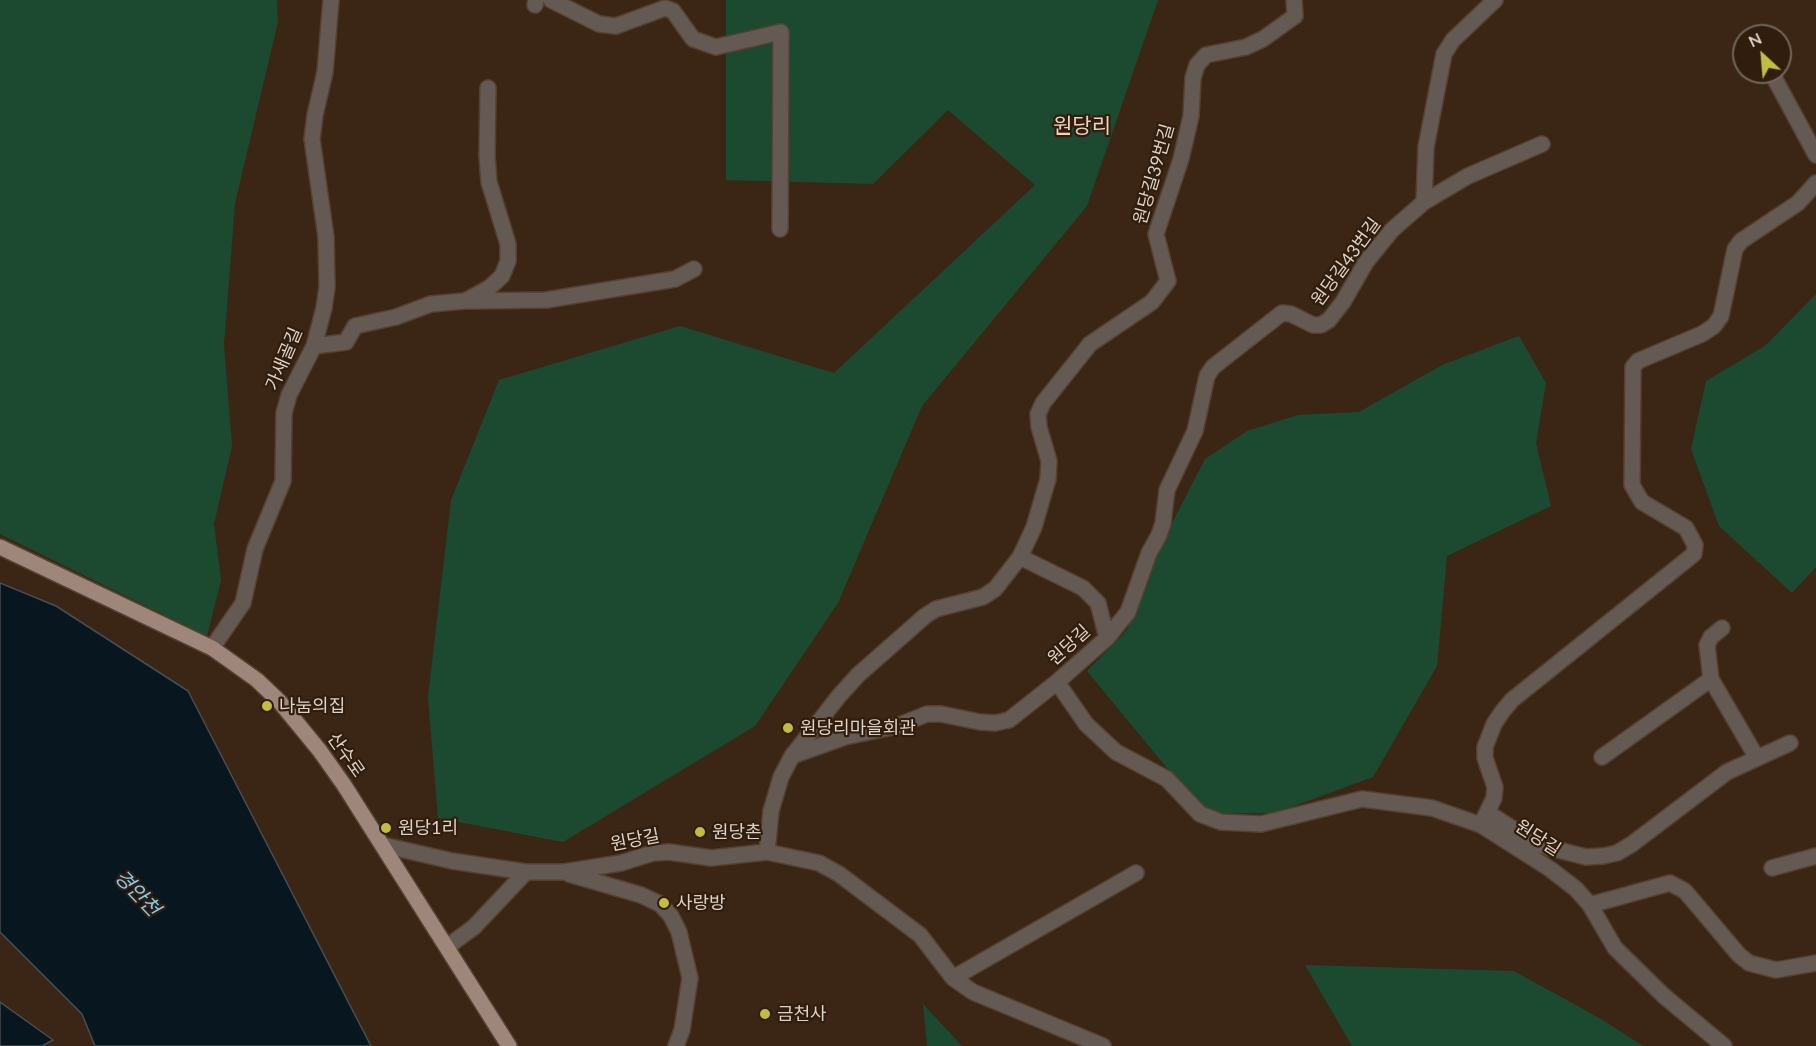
<!DOCTYPE html>
<html>
<head>
<meta charset="utf-8">
<style>
	body { margin:0 }
	#map { position:relative; width:1816px; height:1046px; overflow:hidden; background:#3b2616; font-family:Lato,sans-serif }
	canvas { display:block }
	.north { position:absolute; left:1732px; top:24px; width:60px; height:60px; box-sizing:border-box; background:#301d0d; border:2px solid #756557; border-radius:50%; rotate:334deg; font-size:16px; font-weight:700; line-height:24px; text-align:center; color:#ddd0c6 }
	.north::after { content:''; display:block; margin:auto; width:21px; height:27px; background:#c1bd40; clip-path:polygon(50% 0,100% 100%,50% 72%,0 100%) }
</style>
</head>
<body>
<div id="map">
<canvas width="1816" height="1046"></canvas>
<div class="north">N</div>
</div>
<script>
const context = document.querySelector('canvas').getContext('2d');
context.lineJoin = 'round';
function fill(path, color) { context.fillStyle = color; context.fill(path, 'evenodd'); }
const poly = rows => new Path2D(rows.map(r => 'M' + r).join(''));
function strokePath(path, color, width, dash) { context.strokeStyle = color; context.lineWidth = width; context.lineCap = dash ? 'butt' : 'round'; context.setLineDash(dash || []); context.stroke(path); }
function drawText(font, color, halo, rows, align = 'center') {
  context.font = font + ' Lato,"Noto Sans KR",sans-serif'; context.lineWidth = 4.5; context.setLineDash([]); context.textBaseline = 'middle'; context.strokeStyle = halo; context.fillStyle = color; for (const [text, x, y, turn = 0] of rows) {
    context.save(); context.translate(x, y); context.rotate((+turn || 0) * Math.PI / 180); context.textAlign = isNaN(turn) ? turn : align; if (halo) context.strokeText(text, 0, 0); context.fillText(text, 0, 0); context.restore();
  }
}
const green = poly([
	[0,0,277,0,278,22,235,203,224,345,232,446,214,524,221,580,207,636,0,534],
	[726,0,1158,0,1087,206,922,406,838,603,755,726,563,842,438,818,428,697,451,500,499,380,680,326,834,373,1035,185,948,110,873,184,726,180],
	[1816,294,1816,567,1792,593,1719,526,1691,449,1706,381,1765,346],
	[1519,336,1546,383,1536,443,1551,506,1447,556,1437,666,1373,777,1275,813,1215,813,1195,802,1087,671,1127,630,1155,556,1205,459,1247,431,1298,415,1359,412,1442,365],
	[1305,965,1514,971,1601,1019,1643,1046,1352,1046],
	[923,1004,962,1046,927,1046]
]);
const water = poly([
	[0,583,56,606,188,691,371,1046,95,1046,82,1014,0,932,0,583],
	[0,1002,53,1040,42,1046,0,1046,0,1002]
]);
const minor = poly([
	[551,0,599,24,616,26,665,8,673,11,693,39,716,47,781,32,780,229],
	[535,5,536,0],
	[1771,72,1816,155],
	[1424,202,1426,147,1444,54,1453,40,1495,0],
	[468,301,546,300,675,279,694,269],
	[314,346,346,342,355,326,396,317,431,304,465,301,489,288,502,276,508,261,508,244,489,182,487,156,488,88],
	[1020,557,1034,527,1048,479,1049,461,1039,427,1038,414,1043,403,1090,344,1152,302,1168,281,1156,234,1181,159,1191,116,1193,78,1197,65,1206,55,1246,47,1263,39,1295,16,1294,0],
	[1722,628,1711,637,1707,645,1711,679,1757,758],
	[1107,638,1128,612,1149,553,1159,535,1163,523,1167,490,1195,431,1207,376,1213,367,1282,313,1291,314,1313,325,1321,325,1329,320,1343,302,1366,262,1392,230,1424,202,1468,176,1542,144],
	[212,648,243,603,255,549,283,481,284,413,289,395,314,346,324,308,327,287,326,237,312,139,315,115,325,72,331,0],
	[792,756,845,737,897,726,927,714,941,714,980,722,995,723,1009,720,1057,682],
	[1602,757,1711,679],
	[1488,813,1539,845,1586,857,1603,856,1617,853,1632,844,1727,772,1790,743],
	[1481,825,1494,798,1495,787,1485,758,1485,747,1494,724,1502,712,1512,700,1694,554,1695,545,1686,528,1642,502,1632,485,1633,367,1638,361,1702,334,1714,326,1721,316,1735,249,1741,241,1798,203,1816,183],
	[383,845,452,861,526,872,564,872,621,863,653,853,669,852,711,858,767,852,771,811,781,777,792,756,839,696,858,675,925,616,936,609,983,597,995,589,1020,557,1083,588,1098,603,1107,638,1057,682,1086,724,1116,752,1167,779,1200,814,1221,822,1261,824,1362,799,1432,808,1481,825,1550,869,1576,889,1590,905,1615,948,1664,996,1724,1046],
	[767,852,819,863,839,874,920,935,953,978,973,992,1103,1046],
	[1772,868,1816,856],
	[569,874,641,895,660,904,671,916,679,932,690,978,682,1030,676,1046],
	[1590,905,1670,883,1685,891,1739,955,1749,963,1776,970,1816,963],
	[447,947,474,927,526,872],
	[953,978,1136,873]
]);
const major = poly([
	[0,547,212,648,257,680,279,701,320,751,344,785,509,1046]
]);
const markers = [
	[267,706,6,"#c1bd40"],
	[788,728,6,"#c1bd40"],
	[386,828,6,"#c1bd40"],
	[700,832,6,"#c1bd40"],
	[664,903,6,"#c1bd40"],
	[765,1014,6,"#c1bd40"]
];
const streetNames = [
	["원당길39번길",1154,174,-74],
	["원당길43번길",1346,262,-54],
	["가새골길",284,359,-67],
	["원당길",1069,645,-42],
	["산수로",346,755,55],
	["원당길",1538,838,33],
	["원당길",635,840,-11]
];
const poiNames = [
	["나눔의집",279,706],
	["원당리마을회관",800,728],
	["원당1리",398,828],
	["원당촌",712,832],
	["사랑방",676,903],
	["금천사",777,1014]
];
const waterNames = [
	["경안천",137,893,46]
];
const quarterNames = [
	["원당리",1082,126]
];
fill(green, '#1b4a30');
fill(water, '#08171f');
strokePath(water, '#484e51', 1.5);
strokePath(minor, '#554132', 18);
strokePath(major, '#554132', 18);
strokePath(minor, '#655954', 15);
strokePath(major, '#9e867a', 15);
for (const [x, y, r, color] of markers) { const dot = new Path2D(); dot.arc(x, y, r, 0, 2 * Math.PI); context.fillStyle = color; context.fill(dot); strokePath(dot, '#301d0d', 2); }
drawText('18px', '#ddd0c6', '#301d0d', streetNames);
drawText('18px', '#ddd0c6', '#301d0d', poiNames, 'left');
drawText('italic 20px', '#7eccf4', '#301d0d', waterNames);
drawText('21px', '#edd2be', '#301d0d', quarterNames);
</script>
</body>
</html>
